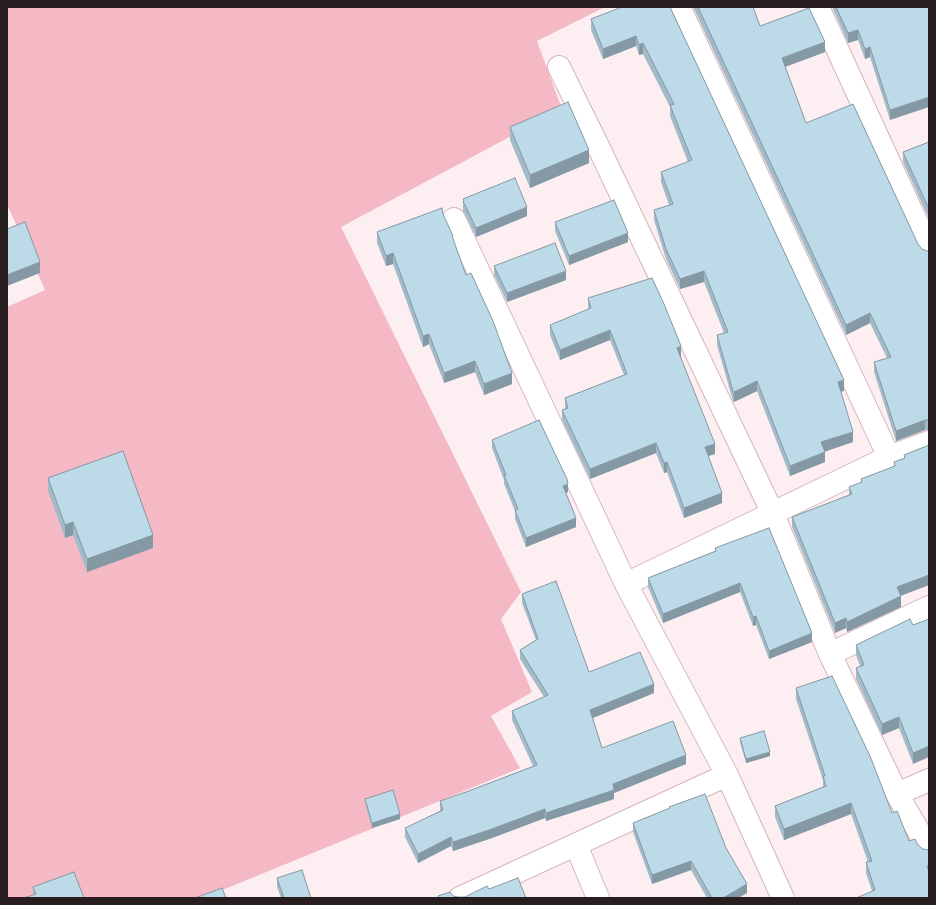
<!DOCTYPE html>
<html>
<head>
<meta charset="utf-8">
<style>
	body { margin:0 }
	#map { position:relative; width:936px; height:905px; overflow:hidden; background:#fceef1; font-family:Arial,sans-serif }
	canvas { display:block }
	.frame { position:absolute; inset:0; border:8px solid #281d1f; pointer-events:none }
</style>
</head>
<body>
<div id="map">
<canvas width="936" height="905"></canvas>
<div class="frame"></div>
</div>
<script>
const context = document.querySelector('canvas').getContext('2d');
context.lineJoin = 'round';
function fill(path, color) { context.fillStyle = color; context.fill(path, 'evenodd'); }
const poly = rows => new Path2D(rows.map(r => 'M' + r).join(''));
function strokePath(path, color, width, dash) { context.strokeStyle = color; context.lineWidth = width; context.lineCap = dash ? 'butt' : 'round'; context.setLineDash(dash || []); context.stroke(path); }
const green = poly([
	[7,7,605,7,537,41,562,109,341,227,521,592,501,619,532,692,491,716,520,768,203,898,7,898,7,307,45,290,7,204]
]);
const street = poly([
	[679,7,889,457],
	[818,7,929,249],
	[559,67,597,144,773,514,830,654],
	[454,219,626,584],
	[929,607,830,654,897,794,929,849],
	[727,775,626,584,889,457,929,442],
	[897,794,929,780],
	[576,845,598,898],
	[460,898,727,775,783,898]
]);
const wall = poly([
	[670,7,844,391,841,392,853,442,824,451,825,462,790,476,757,391,734,402,733,401,717,345,717,335,724,333,704,282,680,289,666,259,654,220,654,210,669,205,661,182,661,172,688,162,670,116,670,107,643,54,639,55,636,46,603,59,591,30,591,19],
	[693,7,753,7,760,26,825,52,785,67,806,123,922,249,927,251,929,251,929,430,925,430,896,441,874,372,874,362,887,358,870,323,846,335],
	[833,7,929,7,890,120,870,57,865,59,858,40,848,43,833,9],
	[510,127,589,163,530,188,510,140],
	[929,142,929,219,903,162,903,152],
	[463,199,527,216,476,237,465,214,463,211],
	[443,214,466,275,512,384,484,395,475,372,444,383,429,344,423,347,393,264,386,266,377,243,377,232],
	[555,222,628,242,569,265,555,231],
	[494,266,566,280,507,302,494,275],
	[588,298,681,356,680,356,715,454,708,456,722,503,684,518,667,472,664,473,656,453,590,479,562,420,562,410,565,409,565,398,624,375,610,340,560,360,550,335,550,325,588,310],
	[492,440,568,492,566,493,576,527,526,547,515,519,515,511,504,484,504,480,492,448],
	[929,445,929,585,901,596,901,607,847,632,846,628,835,633,792,527,792,517,849,495,849,487,861,482,861,479,894,466,894,462,904,458,904,455],
	[48,478,153,548,87,572,73,535,65,538,48,491],
	[715,548,812,642,769,659,756,625,753,626,740,592,663,623,648,587,648,578,715,551],
	[522,594,589,672,654,693,593,718,602,748,686,764,614,793,614,799,546,821,545,818,492,838,453,851,451,846,418,863,405,837,405,828,440,811,440,801,466,792,533,766,512,720,512,711,544,697,520,659,520,650,536,640,522,603],
	[929,619,913,764,899,728,882,735,856,679,856,668,860,666,856,655,856,645,913,625],
	[796,688,892,813,929,898,872,891,866,873,866,862,868,862,851,814,784,840,775,817,775,806,823,787,823,780,796,699],
	[740,738,770,756,746,763,740,742],
	[365,799,400,819,372,828,365,803],
	[633,823,726,848,747,893,738,898,707,898,691,870,652,884,633,832],
	[277,878,311,898,281,898,277,887],
	[33,887,84,898,33,895]
]);
const shadedWall = poly([
	[858,30,858,40,848,43,848,33],
	[636,36,636,46,603,59,603,49],
	[825,42,825,52,782,68,782,58],
	[643,43,643,54,639,55,639,45],
	[870,47,870,57,865,59,865,49],
	[929,97,929,107,890,120,890,110],
	[589,150,589,163,530,188,530,175],
	[527,207,527,216,476,237,476,228],
	[628,233,628,242,569,265,569,256],
	[393,253,393,264,386,266,386,256],
	[40,262,40,273,7,286,7,275],
	[566,271,566,280,507,302,507,293],
	[704,271,704,282,680,289,680,279],
	[870,313,870,323,846,335,846,325],
	[610,330,610,340,560,360,560,350],
	[429,334,429,344,423,347,423,336],
	[681,346,681,356,677,358,677,348],
	[475,361,475,372,444,383,444,373],
	[512,373,512,384,484,395,484,384],
	[844,380,844,391,838,392,838,382],
	[757,381,757,391,734,402,734,392],
	[925,420,925,430,896,441,896,431],
	[853,432,853,442,821,453,821,442],
	[656,443,656,453,590,479,590,469],
	[715,444,715,454,705,457,705,447],
	[825,452,825,462,790,476,790,466],
	[667,462,667,472,664,473,664,463],
	[568,484,568,492,563,494,563,486],
	[722,493,722,503,684,518,684,508],
	[576,518,576,527,526,547,526,538],
	[73,522,73,535,65,538,65,525],
	[153,535,153,548,87,572,87,559],
	[929,575,929,585,897,597,897,587],
	[740,583,740,592,663,623,663,614],
	[901,596,901,607,847,632,847,622],
	[756,616,756,625,753,626,753,617],
	[846,618,846,628,835,633,835,623],
	[812,633,812,642,769,659,769,651],
	[654,684,654,693,590,719,590,710],
	[899,717,899,728,882,735,882,724],
	[929,746,929,757,913,764,913,753],
	[770,752,770,756,746,763,746,759],
	[686,755,686,764,614,793,614,799,546,821,546,813,613,784],
	[851,803,851,814,784,840,784,829],
	[545,809,545,818,492,838,453,851,453,842],
	[400,814,400,819,372,828,372,823],
	[451,837,451,846,418,863,418,854],
	[691,861,691,870,652,884,652,875],
	[747,884,747,893,738,898,723,898]
]);
const building = poly([
	[622,7,670,7,844,380,838,382,853,432,821,442,825,452,790,466,757,381,734,392,733,391,717,335,728,332,704,271,680,279,666,249,654,210,673,204,661,172,692,160,670,105,674,104,643,43,639,45,636,36,603,49,591,19,622,7],
	[698,7,753,7,760,26,809,8,825,42,782,58,806,123,853,104,918,244,922,249,927,251,929,251,929,420,925,420,896,431,874,362,891,357,870,313,846,325,698,7],
	[836,7,929,7,929,97,890,110,870,47,865,49,858,30,848,33,836,7],
	[568,102,589,150,530,175,510,127,568,102],
	[929,142,929,209,903,152,929,142],
	[515,178,527,207,476,228,465,205,463,202,464,201,463,199,515,178],
	[614,200,628,233,569,256,555,222,614,200],
	[442,208,443,214,453,236,452,236,466,275,471,273,493,321,512,373,484,384,475,361,444,373,429,334,423,336,393,253,386,256,377,232,442,208],
	[25,222,40,262,7,275,7,229,25,222],
	[555,243,566,271,507,293,494,266,555,243],
	[652,278,664,304,681,346,677,348,715,444,705,447,722,493,684,508,667,462,664,463,656,443,590,469,562,410,568,408,565,398,627,374,610,330,560,350,550,325,591,308,588,298,652,278],
	[539,420,567,479,568,484,563,486,576,518,526,538,515,510,518,509,504,475,506,475,492,440,539,420],
	[929,445,929,575,897,587,901,596,847,622,846,618,835,623,792,517,852,494,849,487,862,482,861,479,895,466,894,462,905,458,904,455,929,445],
	[123,451,153,535,87,559,73,522,65,525,48,478,123,451],
	[769,528,812,633,769,651,756,616,753,617,740,583,663,614,648,578,716,551,715,548,769,528],
	[556,581,589,672,640,652,654,684,590,710,602,748,673,721,686,755,613,784,614,790,546,813,545,809,492,829,453,842,451,837,418,854,405,828,443,810,440,801,466,792,537,765,512,711,548,695,520,650,538,639,522,594,556,581],
	[910,619,913,625,929,619,929,746,913,753,899,717,882,724,856,668,864,665,856,645,910,619],
	[832,676,870,756,892,813,897,811,909,841,915,839,918,845,923,849,929,850,929,865,927,866,929,872,929,898,856,898,875,890,866,862,872,861,851,803,784,829,775,806,826,786,823,776,825,776,796,688,832,676],
	[764,731,770,752,746,759,740,738,764,731],
	[393,790,400,814,372,823,365,799,393,790],
	[705,794,726,848,747,884,723,898,712,898,691,861,652,875,633,823,670,808,669,807,705,794],
	[302,870,311,898,284,898,277,878,302,870],
	[74,872,84,898,24,898,36,894,33,887,74,872],
	[518,878,526,898,438,898,438,896,450,892,453,896,458,897,465,897,487,886,489,889,518,878],
	[222,888,226,898,195,898,222,888]
]);
fill(green, '#f4b9c5');
strokePath(street, '#d5b5bb', 24);
strokePath(street, '#fff', 22);
fill(wall, '#a3bbc8');
fill(shadedWall, '#8499a3');
fill(building, '#bddae9');
strokePath(building, '#8499a3', 1);
</script>
</body>
</html>
